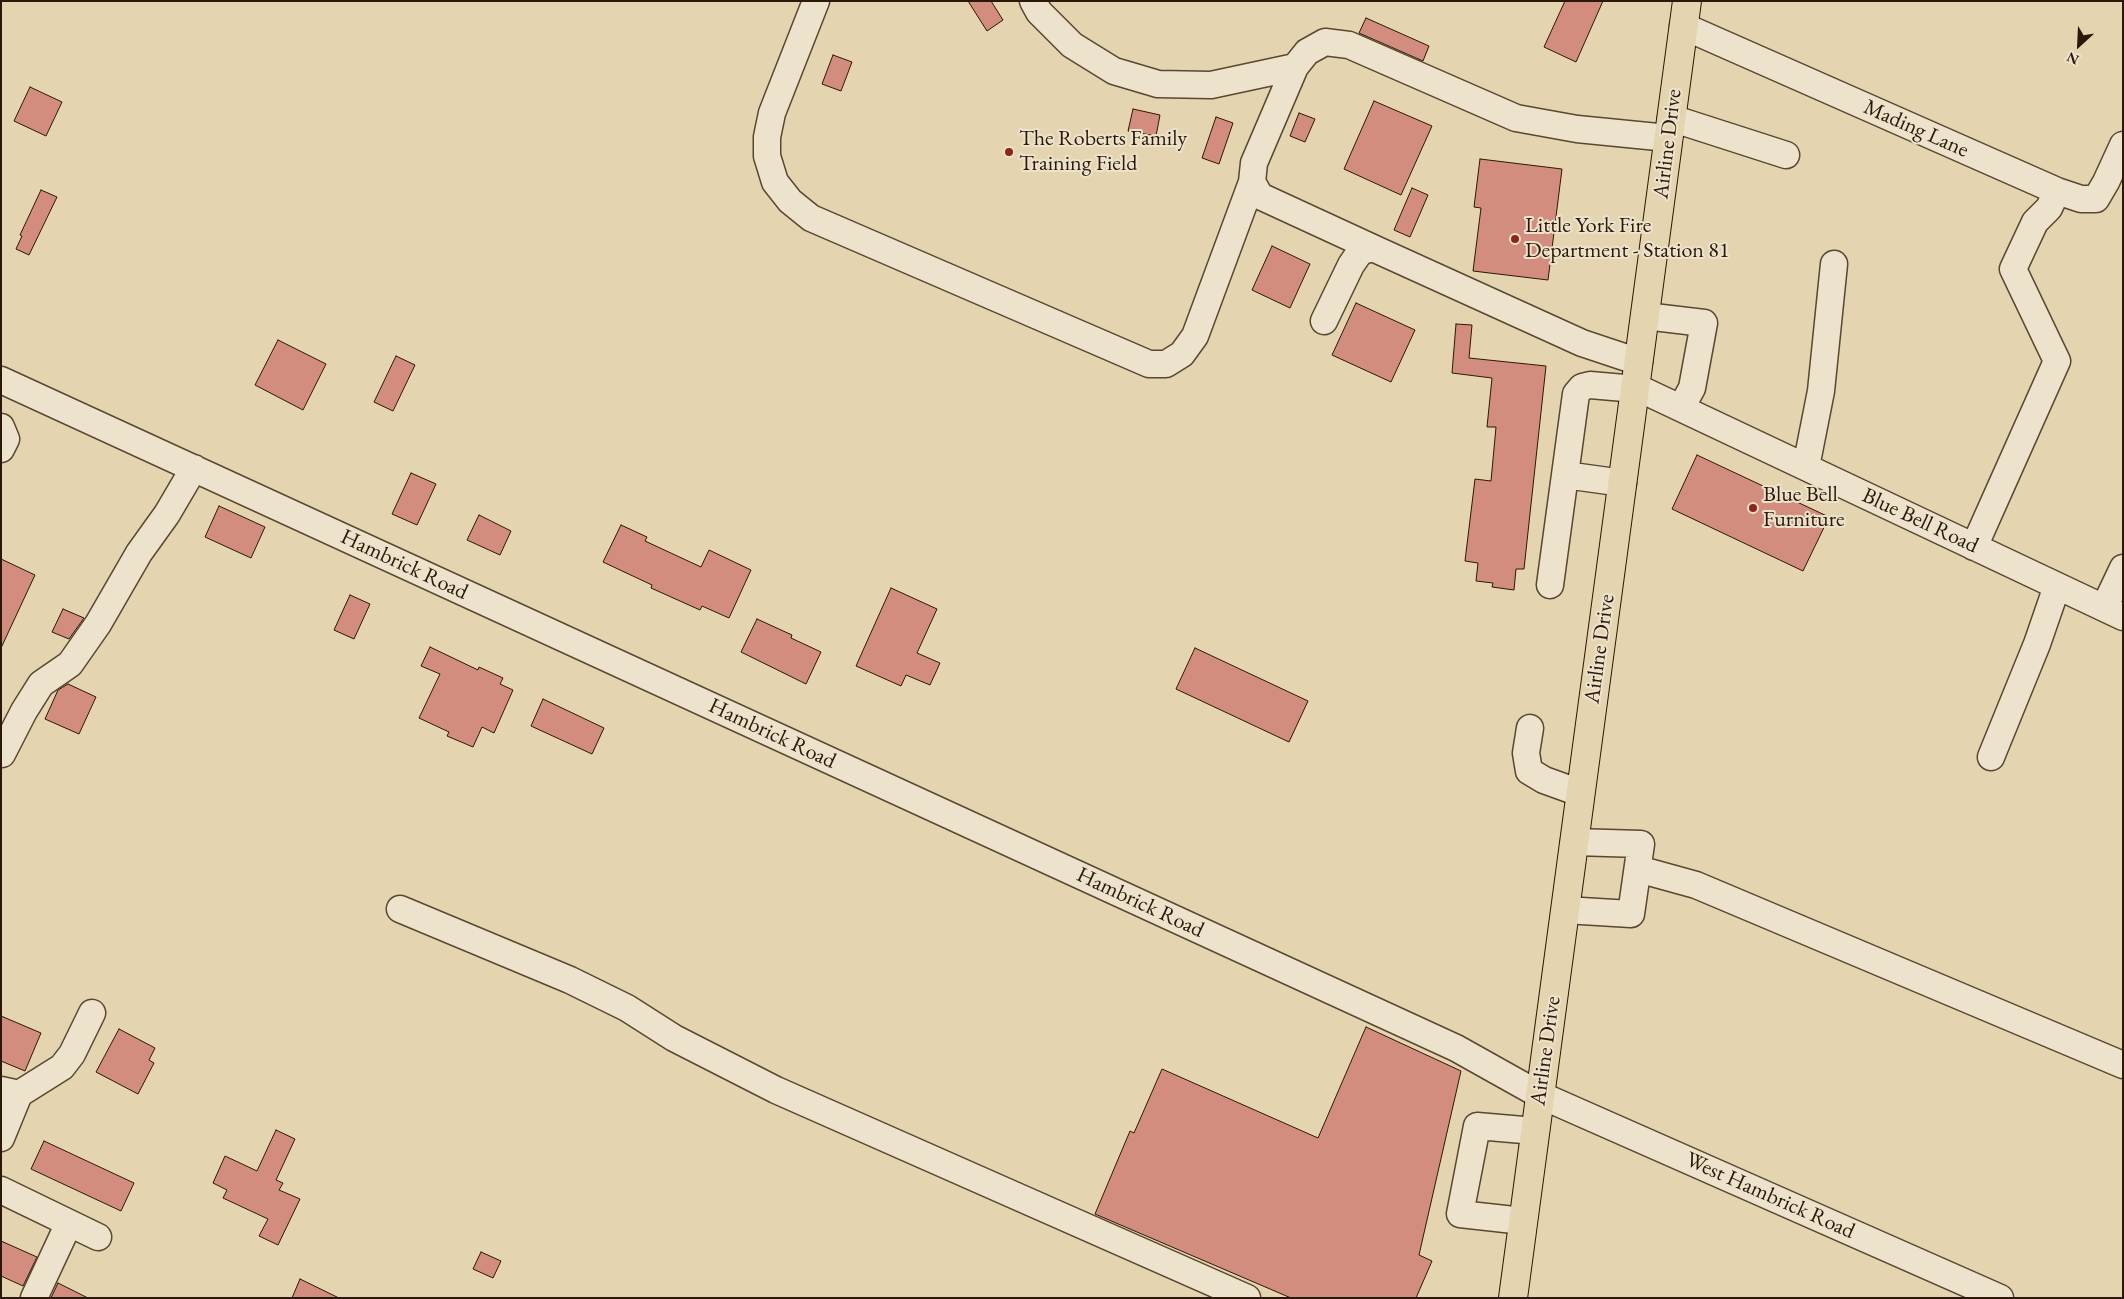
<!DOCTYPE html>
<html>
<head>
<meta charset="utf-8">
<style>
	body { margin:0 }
	#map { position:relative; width:2124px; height:1299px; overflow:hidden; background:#e4d4b0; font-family:"EB Garamond",serif }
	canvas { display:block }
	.frame { position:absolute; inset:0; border:2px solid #2b1806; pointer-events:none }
	.north { position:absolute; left:2054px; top:20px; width:50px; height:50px; -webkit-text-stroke:4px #ede3cc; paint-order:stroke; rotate:205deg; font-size:14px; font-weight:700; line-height:20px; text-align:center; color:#2b1806 }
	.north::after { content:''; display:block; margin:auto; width:18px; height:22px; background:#2b1806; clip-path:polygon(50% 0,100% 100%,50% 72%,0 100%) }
</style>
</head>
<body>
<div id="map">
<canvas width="2124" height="1299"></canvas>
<div class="frame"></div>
<div class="north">N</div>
</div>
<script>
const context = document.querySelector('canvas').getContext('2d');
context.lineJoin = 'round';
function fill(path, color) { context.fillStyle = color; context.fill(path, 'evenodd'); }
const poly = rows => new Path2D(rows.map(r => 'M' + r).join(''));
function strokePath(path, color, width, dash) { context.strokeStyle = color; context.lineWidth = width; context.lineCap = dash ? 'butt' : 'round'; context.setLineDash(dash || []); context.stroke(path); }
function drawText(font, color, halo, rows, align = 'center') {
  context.font = font + ' "EB Garamond",serif'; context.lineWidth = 4; context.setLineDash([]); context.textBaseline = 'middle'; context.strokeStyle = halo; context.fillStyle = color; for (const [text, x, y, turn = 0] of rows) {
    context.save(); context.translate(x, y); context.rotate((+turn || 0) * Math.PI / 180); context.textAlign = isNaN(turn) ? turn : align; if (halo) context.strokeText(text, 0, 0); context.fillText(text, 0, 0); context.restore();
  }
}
const building = poly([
	[968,1,991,1,1003,20,987,31,968,1],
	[1565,1,1603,1,1576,62,1544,47,1565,1],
	[1366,18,1429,46,1423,61,1359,33,1366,18],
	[833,55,852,62,841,91,822,84,833,55],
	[30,87,62,102,46,136,14,121,30,87],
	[1374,101,1432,126,1401,195,1344,169,1374,101],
	[1133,109,1160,115,1156,136,1128,131,1133,109],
	[1299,113,1315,119,1305,142,1290,136,1299,113],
	[1216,117,1233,123,1219,164,1202,158,1216,117],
	[1480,159,1562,169,1548,280,1473,271,1481,208,1474,207,1480,159],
	[1412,188,1428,195,1410,237,1394,230,1412,188],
	[41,190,57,197,29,255,16,249,22,236,20,235,41,190],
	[1272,246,1310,264,1290,308,1252,290,1272,246],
	[1356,303,1415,330,1391,382,1332,355,1356,303],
	[1456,324,1472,325,1469,358,1546,366,1524,569,1516,569,1514,590,1492,587,1493,583,1476,581,1478,563,1465,561,1475,479,1491,481,1496,427,1487,427,1492,378,1452,373,1456,324],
	[278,340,326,364,303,410,255,385,278,340],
	[396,356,415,365,393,411,374,402,396,356],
	[1697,455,1829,517,1803,571,1672,509,1697,455],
	[411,473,436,484,417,525,392,514,411,473],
	[219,506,265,527,251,558,205,537,219,506],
	[479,515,511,531,500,555,467,540,479,515],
	[621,525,647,537,645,541,701,567,709,550,751,570,729,618,702,606,700,610,651,588,652,585,603,562,621,525],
	[1,559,35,575,1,648,1,559],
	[891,588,937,609,917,653,940,663,930,685,906,675,901,686,856,666,891,588],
	[350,595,370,604,354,639,334,630,350,595],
	[63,609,84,618,69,639,52,632,63,609],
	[757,619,792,635,791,638,821,652,806,684,741,652,757,619],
	[430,647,478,670,479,667,503,678,500,684,513,690,494,733,482,727,473,747,447,736,449,732,419,718,440,674,421,666,430,647],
	[1195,648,1308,701,1289,742,1176,689,1195,648],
	[68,684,96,697,79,734,45,719,58,690,68,684],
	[543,699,604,728,592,754,531,726,543,699],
	[1,1016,41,1033,25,1071,1,1061,1,1016],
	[1366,1027,1461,1071,1419,1255,1432,1261,1416,1298,1291,1298,1095,1214,1130,1131,1134,1133,1162,1069,1318,1138,1366,1027],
	[119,1029,155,1048,149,1060,154,1063,138,1094,96,1072,119,1029],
	[276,1130,295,1139,276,1180,283,1183,279,1190,300,1199,278,1245,259,1236,268,1219,223,1198,227,1190,213,1183,225,1156,257,1171,276,1130],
	[44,1141,134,1183,121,1211,31,1169,44,1141],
	[1,1241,37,1257,23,1286,1,1276,1,1241],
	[481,1252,501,1261,493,1278,473,1269,481,1252],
	[300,1279,339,1298,292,1298,300,1279],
	[58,1283,88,1298,51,1298,58,1283]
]);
const minor = poly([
	[816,1,772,113,767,137,767,156,775,182,790,201,811,218,1149,364,1166,364,1182,354,1195,336,1252,182],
	[1033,1,1039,12,1072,45,1114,71,1158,84,1211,85,1295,67],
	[1683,26,2057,191,2081,199,2096,199,2106,182,2123,145],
	[1671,118,1786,155],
	[1375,249,1260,196,1252,182,1254,163,1295,67,1307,52,1325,42,1349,45,1516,118,1577,129,1668,138],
	[1645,316,1704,323,1692,388,1681,408],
	[1324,321,1351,265,1360,252,1369,249,1375,249,1582,343,1639,362],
	[1,380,1456,1048,1540,1095,2000,1298],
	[1636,387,2123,617],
	[1,427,6,439,1,449],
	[1806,467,1821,391,1834,264],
	[1565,475,1623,483],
	[1974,547,2057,361,2013,269,2035,222,2049,208,2057,191],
	[1550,585,1576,394,1582,387,1590,385,1636,389],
	[2104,608,2123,568],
	[1530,728,1526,753,1529,771,1544,780,1580,793],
	[2,754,24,711,41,684,70,664,98,624,139,553,167,514,194,468],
	[1991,757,2037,644,2057,586],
	[1638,869,1696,885,2123,1065],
	[400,909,570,980,627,1008,674,1038,776,1090,1247,1298],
	[1565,910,1631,914,1641,844,1574,842],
	[1,1090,19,1094,62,1067,72,1054,92,1013],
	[1,1138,19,1094],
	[1,1190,98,1237],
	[1523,1221,1460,1214,1477,1126,1535,1131],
	[34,1298,69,1223]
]);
const major = poly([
	[1513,1298,1687,1]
]);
const markers = [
	[1009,152,5,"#8f2418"],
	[1515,239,5,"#8f2418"],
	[1753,508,5,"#8f2418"]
];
const streetNames = [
	["Mading Lane",1916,129,24],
	["Airline Drive",1668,144,-83],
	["Blue Bell Road",1920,521,25],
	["Hambrick Road",404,565,25],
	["Airline Drive",1600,649,-82],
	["Hambrick Road",772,734,25],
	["Hambrick Road",1140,903,25],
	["Airline Drive",1546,1051,-82],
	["West Hambrick Road",1770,1196,24]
];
const poiNames = [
	["The Roberts Family",1019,139],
	["Training Field",1019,164],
	["Little York Fire",1525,226],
	["Department - Station 81",1525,251],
	["Blue Bell",1763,495],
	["Furniture",1763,520]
];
fill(building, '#d28d7e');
strokePath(building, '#2b1806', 1);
strokePath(minor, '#594730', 29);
strokePath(major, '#2b1806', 30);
strokePath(minor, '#ede3cc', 26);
strokePath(major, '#e4d4b0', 28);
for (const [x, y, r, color] of markers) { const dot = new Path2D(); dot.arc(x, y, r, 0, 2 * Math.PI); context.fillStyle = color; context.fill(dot); strokePath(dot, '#ede3cc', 2); }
drawText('22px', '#2b1806', '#ede3cc', streetNames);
drawText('22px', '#2b1806', '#ede3cc', poiNames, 'left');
</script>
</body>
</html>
